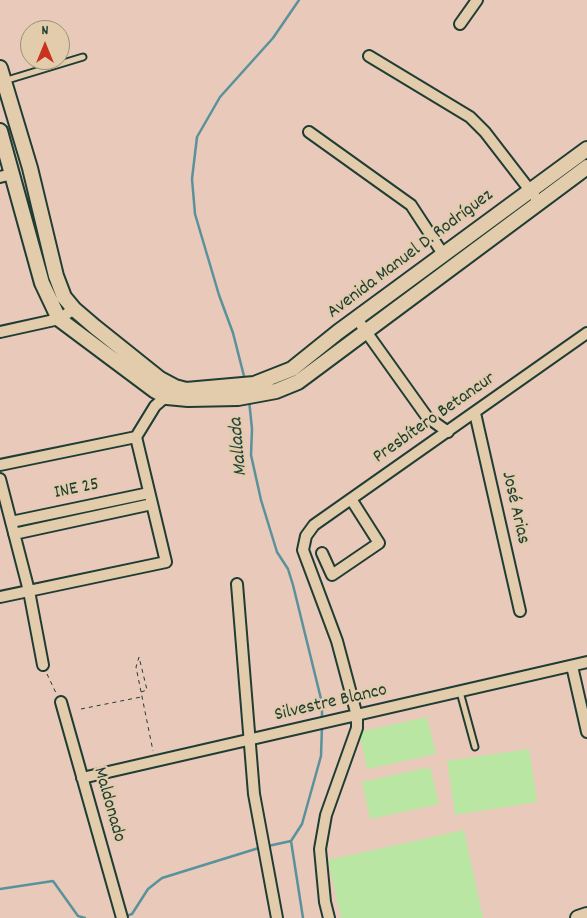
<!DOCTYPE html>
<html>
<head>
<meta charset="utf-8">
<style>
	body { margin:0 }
	#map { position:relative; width:587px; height:918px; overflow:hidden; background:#e8c9ba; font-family:Dekko,sans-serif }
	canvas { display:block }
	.north { position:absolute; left:20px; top:20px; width:50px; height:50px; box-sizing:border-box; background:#e2ccab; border:1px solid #94937b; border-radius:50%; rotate:0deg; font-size:14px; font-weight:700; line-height:20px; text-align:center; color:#1f3d34 }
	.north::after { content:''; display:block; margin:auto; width:18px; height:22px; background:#c8321e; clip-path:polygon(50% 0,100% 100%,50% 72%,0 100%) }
</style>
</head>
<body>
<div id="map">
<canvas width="587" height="918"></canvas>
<div class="north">N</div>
</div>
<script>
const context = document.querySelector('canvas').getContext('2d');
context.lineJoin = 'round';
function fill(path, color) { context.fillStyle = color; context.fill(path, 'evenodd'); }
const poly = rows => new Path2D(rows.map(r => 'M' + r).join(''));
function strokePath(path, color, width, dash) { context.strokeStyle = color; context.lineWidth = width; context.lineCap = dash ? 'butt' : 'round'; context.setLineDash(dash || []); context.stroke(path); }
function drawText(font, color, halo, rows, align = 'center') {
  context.font = font + ' Dekko,sans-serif'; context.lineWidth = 4.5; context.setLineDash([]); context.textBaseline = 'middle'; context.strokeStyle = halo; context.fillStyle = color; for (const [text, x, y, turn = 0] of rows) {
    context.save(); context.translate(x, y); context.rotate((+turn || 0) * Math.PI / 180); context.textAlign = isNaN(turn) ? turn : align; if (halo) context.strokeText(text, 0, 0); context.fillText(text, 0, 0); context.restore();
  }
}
const green = poly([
	[427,717,436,754,367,769,359,732],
	[529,749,537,802,455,815,447,761],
	[430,767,439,804,370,819,362,782],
	[464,830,483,918,341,918,328,860]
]);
const stream = poly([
	[245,380,233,333,219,295,195,214,192,179,197,137,220,97,273,38,299,0],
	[249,400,252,429,251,455,261,500,277,552,288,569,293,585,322,703,322,721],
	[268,846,291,841],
	[0,889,53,881,78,916,85,918],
	[123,917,132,914,148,889,162,878,262,847],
	[303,918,291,841,302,824,321,756,322,726]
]);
const path = poly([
	[47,674,56,693],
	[141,692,147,690,139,657,136,667,153,751],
	[81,709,141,697]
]);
const lane = poly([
	[4,81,83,57],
	[460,692,475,747]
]);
const street = poly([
	[460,24,477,0],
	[369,56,470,117,485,132,539,202],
	[309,132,411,205,443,254],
	[0,177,13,174],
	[357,319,427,417,448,432],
	[0,332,59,319,74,309],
	[475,413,520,611],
	[0,465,136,437],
	[0,479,29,591,43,665],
	[11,522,149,493],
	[14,534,152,504],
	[322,553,332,575,379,543,351,499],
	[237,584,254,794,277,918],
	[0,597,166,562,136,437,155,406,170,393],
	[572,666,587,732],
	[61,702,122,918],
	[82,778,587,662],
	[329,918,325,902,320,849,326,815,357,728,357,716,337,641,303,550,306,536,314,525,587,333]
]);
const secondary = poly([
	[0,68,30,168,56,276,64,297,74,309,95,327,160,379,175,387,186,390,254,384,292,369,338,332,587,149],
	[0,131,42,283,59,319,154,390,167,397,188,399,238,398,276,391,298,382,587,167],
	[578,918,587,915]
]);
const streetNames = [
	["Avenida Manuel D. Rodríguez",411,255,-37],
	["Presbítero Betancur",435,419,-35],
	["INE 25",77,490,-12],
	["José Arias",514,508,77],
	["Silvestre Blanco",331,704,-13],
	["Maldonado",108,805,74]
];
const waterNames = [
	["Mallada",240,447,-95]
];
fill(green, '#bae6a3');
strokePath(stream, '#59929b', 2.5);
strokePath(lane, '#1f3d34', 9);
strokePath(street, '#1f3d34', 14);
strokePath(secondary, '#1f3d34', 18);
strokePath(path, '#1f3d34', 1, [4, 4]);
strokePath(lane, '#e2ccab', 5);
strokePath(street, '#e2ccab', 10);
strokePath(secondary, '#e2ccab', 14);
drawText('19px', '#1f3d34', '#e2ccab', streetNames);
drawText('italic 20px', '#24443d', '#e2ccab', waterNames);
</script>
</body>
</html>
